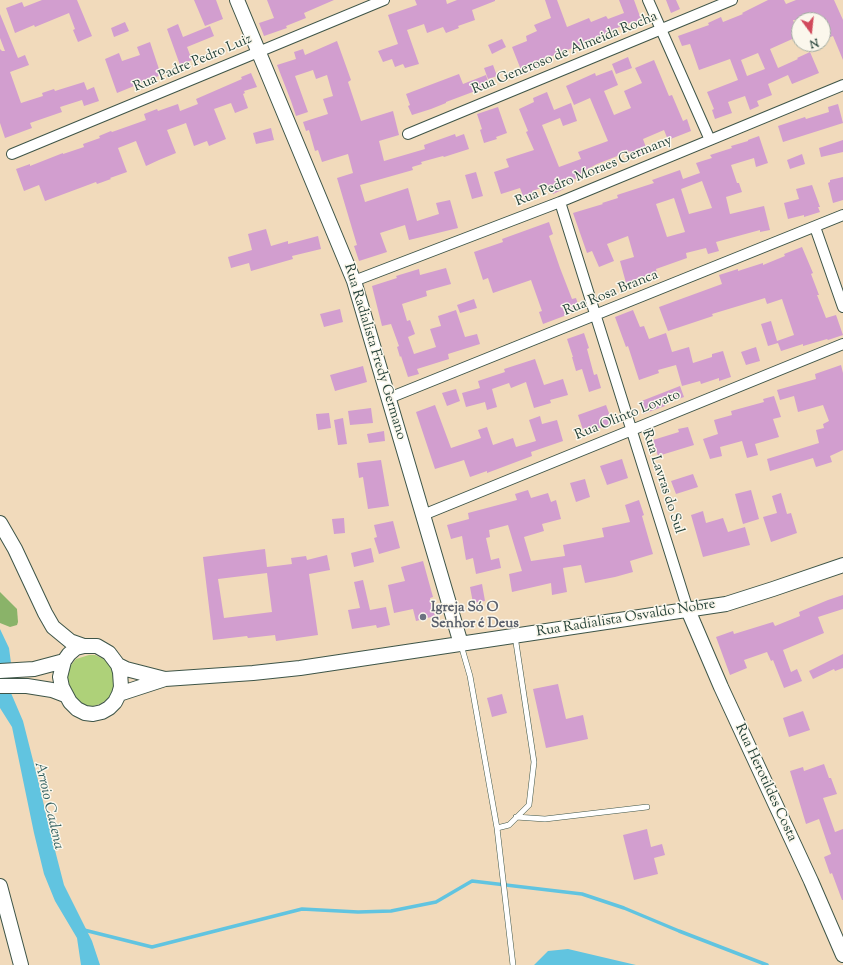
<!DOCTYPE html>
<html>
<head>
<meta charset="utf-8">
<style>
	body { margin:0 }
	#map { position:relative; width:843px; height:965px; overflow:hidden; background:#f1dabb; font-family:"Sorts Mill Goudy",serif }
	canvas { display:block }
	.north { position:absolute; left:791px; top:12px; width:40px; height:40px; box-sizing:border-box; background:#fbf7ec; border:1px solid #a3ada2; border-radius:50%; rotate:165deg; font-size:11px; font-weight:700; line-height:16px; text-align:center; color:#1f3d34 }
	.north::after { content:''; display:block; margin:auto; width:14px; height:18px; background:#d1495b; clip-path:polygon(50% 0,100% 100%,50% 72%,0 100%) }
</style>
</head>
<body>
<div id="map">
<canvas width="843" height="965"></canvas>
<div class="north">N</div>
</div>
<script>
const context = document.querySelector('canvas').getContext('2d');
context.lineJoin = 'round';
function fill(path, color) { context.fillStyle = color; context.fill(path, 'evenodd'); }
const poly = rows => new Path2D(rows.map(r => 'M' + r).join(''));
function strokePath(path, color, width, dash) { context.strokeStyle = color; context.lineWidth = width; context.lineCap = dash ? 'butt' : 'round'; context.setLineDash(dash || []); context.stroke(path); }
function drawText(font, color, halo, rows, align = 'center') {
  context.font = font + ' "Sorts Mill Goudy",serif'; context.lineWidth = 3; context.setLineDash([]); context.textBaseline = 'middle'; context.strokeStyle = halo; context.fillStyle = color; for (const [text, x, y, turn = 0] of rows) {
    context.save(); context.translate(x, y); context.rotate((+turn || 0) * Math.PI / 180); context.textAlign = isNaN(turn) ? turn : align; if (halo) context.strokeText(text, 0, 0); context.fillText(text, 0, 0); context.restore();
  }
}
const green = poly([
	[89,655,95,655,108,661,112,666,116,685,111,697,100,704,93,706,86,706,74,700,65,676,68,669,76,659]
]);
const forest = poly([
	[0,592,17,609,18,622,17,625,10,627,0,623]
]);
const water = poly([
	[0,629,9,648,11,663,0,663],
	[11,693,23,721,39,784,49,827,64,885,92,941,100,965,81,965,77,938,55,901,44,874,34,833,12,727,0,708,0,694],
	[568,949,636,965,534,965,548,951]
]);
const stream = poly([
	[84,930,152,947,302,909,358,912,391,911,436,902,472,881,582,894,624,908,679,931,767,965]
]);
const building = poly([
	[42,0,77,0,92,36,78,42,73,30,75,29,69,13,35,27,34,25,15,33,6,8,22,2,24,7],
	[194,0,216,0,223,19,205,26],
	[267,0,334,0,304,13,306,18,286,26,287,28,264,36,259,23,274,18],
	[415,0,446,0,447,4,457,0,495,0,495,1,472,10,475,20,458,26,459,28,446,33,443,27,427,33,424,24,407,30,419,64,405,68,403,64,395,67,392,59,383,62,378,51,398,44,388,15,417,5],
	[545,0,557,0,567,27,589,18,591,22,606,16,608,19,624,13,619,0,634,0,642,22,634,25,632,22,612,30,613,32,547,58,548,60,536,65,537,69,523,75,512,47,527,41,526,36,537,31,534,25,551,18],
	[666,0,676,0,680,9,671,13],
	[768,0,784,0,786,4,796,0,834,0,843,20,843,60,833,36,823,40,823,20,793,20,799,36,770,49,778,68,798,59,797,58,810,52,819,73,792,84,788,75,768,84,772,95,757,101,759,106,750,110,745,96,728,102,732,113,715,119,712,110,714,109,707,92,738,80,730,59,699,70,690,44,682,46,678,36,709,25,708,23,721,17,723,22,743,14,742,13],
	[758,53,765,69,747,76,741,60],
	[0,14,18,58,25,55,29,65,10,72,21,103,43,96,42,93,54,89,55,91,84,82,87,90,94,87,99,101,84,106,82,100,60,107,62,112,30,123,32,128,5,138,0,123,0,49,2,51,5,51,0,38],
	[125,22,129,31,114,37,111,28],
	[178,24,183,37,210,26,214,36,187,47,192,60,180,65,167,29],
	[502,39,506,47,492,54,488,45],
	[337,41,351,80,348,82,361,121,393,111,399,135,379,141,384,161,425,149,424,145,455,134,456,137,464,134,469,149,444,157,443,156,421,162,422,164,412,167,413,170,360,185,365,202,408,188,417,221,439,214,436,203,450,200,458,228,409,240,405,225,380,233,387,252,359,261,354,246,357,245,337,178,353,173,348,154,322,162,318,150,315,151,309,130,306,131,303,122,328,114,323,99,333,96,327,75,316,79,313,70,295,76,308,112,296,116,291,101,277,65,296,59,294,52,303,49,305,55],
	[150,42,161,75,117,93,105,59,119,53,122,61,140,55,137,47],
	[628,57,632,68,616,74,612,64],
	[654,60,669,96,672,95,683,121,687,119,691,131,668,140,664,130,643,139,648,153,634,159,630,151,597,164,582,172,583,176,562,184,564,189,553,194,550,185,532,191,534,197,525,201,520,188,501,194,494,172,509,167,506,159,534,150,526,132,528,131,519,109,534,102,533,98,547,92,554,110,571,103,577,121,563,126,560,118,542,125,559,167,581,159,578,152,608,141,590,98,574,105,566,86,595,73,596,76,612,70,618,85,604,91,614,115,631,108,624,91,642,83,635,68],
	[493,65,497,76,488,79,484,68],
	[251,73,257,87,244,91,245,93,243,94,248,108,235,113,231,103,214,109,226,139,209,146,207,141,194,146,186,123,167,130,176,153,159,160,146,166,136,141,118,148,127,172,110,178,111,179,97,184,96,182,45,201,39,185,24,191,16,169,30,164,30,166,63,153,63,154,84,147,83,144,100,138,99,136,111,131,112,132,146,120,144,114,157,109,158,111,178,104,180,111,198,104,196,99,242,79,241,77],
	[459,74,463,84,486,75,489,85,486,87,446,102,446,103,431,109,412,115,408,106,410,105,406,94],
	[838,104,843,123,783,142,778,126,805,117,806,119,829,112,828,107],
	[498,107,507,133,496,137,497,139,484,143,480,130,482,129,477,114],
	[271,128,274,140,256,144,253,133],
	[759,136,768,163,756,167,754,158,731,165,737,183,739,183,742,192,726,197,730,214,764,206,770,230,760,232,760,230,716,242,719,251,708,254,706,248,686,253,687,258,656,269,657,273,626,283,620,261,634,257,628,236,607,244,614,261,599,267,592,251,587,253,573,213,603,204,602,203,618,198,617,195,654,183,652,180,680,170,683,179,700,173,696,163,712,158,710,155,732,148,731,146,748,141,748,140],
	[702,181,712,208,689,214,681,189],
	[674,198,685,232,667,237,656,204],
	[843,140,843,152,821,157,819,148],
	[802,154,805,164,790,169,787,160],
	[476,172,483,196,472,199,465,175],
	[843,177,843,200,833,203,828,183,830,182,830,180],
	[812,185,820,207,818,207,820,212,804,217,804,215,788,219,784,203,799,199,796,189],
	[549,222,553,234,549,236,560,268,572,299,576,298,580,310,543,324,539,312,542,311,531,280,493,293,488,278,483,280,474,252,503,242,502,239],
	[266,229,271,246,288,241,288,244,318,236,321,249,292,256,293,259,251,271,249,263,231,268,228,257,252,250,248,234],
	[802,247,813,273,811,274,819,295,817,295,826,318,836,315,843,335,828,340,827,339,803,346,803,344,781,351,778,343,768,346,761,324,771,321,777,341,794,335,782,299,767,304,765,298,712,314,713,316,668,331,659,307,722,284,719,275,738,269,738,271,763,263,763,265,785,256,784,254],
	[446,268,451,284,426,291,427,296,402,304,407,321,410,320,415,334,408,337,414,354,436,347,430,329,441,326,438,316,456,310,465,337,477,334,480,344,448,354,449,359,417,369,419,374,408,377,401,356,400,357,397,347,399,346,391,324,382,326,372,286,397,278,396,276,419,269,420,275],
	[474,299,477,308,460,313,457,305],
	[340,309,343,322,324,327,320,314],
	[633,310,640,327,644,326,649,339,666,333,672,352,689,347,693,363,712,357,712,354,723,351,731,377,719,381,719,378,701,384,700,381,682,386,676,365,658,370,659,373,639,380,628,346,626,347,615,317],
	[584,333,589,348,587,349,594,375,597,374,601,388,589,392,582,369,576,371,572,357,573,357,567,339],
	[756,347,760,361,746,365,741,352],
	[535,359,544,385,563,379,568,395,550,400,551,403,534,408,526,382,511,388,509,383,492,389,497,407,487,410,485,402,466,407,462,393,480,388,478,381,505,372,504,369],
	[841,365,843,373,843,450,830,456,832,462,816,467,813,458,770,471,767,459,819,443,816,430,824,428,823,424,829,421,823,405,798,412,794,396,780,400,777,390,816,379,815,374],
	[363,366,367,382,335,391,330,375],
	[680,386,684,397,664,404,665,406,643,414,639,402],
	[456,389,460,401,447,406,442,393],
	[774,396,781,417,773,419,779,437,755,444,758,455,747,458,742,441,720,447,722,456,710,459,703,439,718,434,714,420,732,415,731,411,764,402,763,399],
	[435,405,451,448,481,438,478,430,487,427,493,445,513,438,516,447,536,441,529,420,540,416,542,424,557,420,563,441,531,452,532,456,487,473,487,471,470,477,464,460,435,469,416,412],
	[606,405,613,424,584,433,578,415],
	[371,408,373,423,350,425,348,411],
	[329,413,331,428,318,430,316,414],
	[343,418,347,444,338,445,334,420],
	[688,427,694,445,658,456,653,440,679,432,678,429],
	[384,431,385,441,369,443,367,434],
	[622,459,628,478,607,485,600,466],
	[381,460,389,506,368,509,363,477,359,478,357,463],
	[693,474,698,487,676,494,671,481],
	[585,479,590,497,576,502,570,483],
	[528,490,531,498,548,493,551,502,556,500,561,519,542,524,544,531,524,537,531,561,565,556,563,545,604,537,602,528,630,522,625,505,639,500,644,515,642,516,653,554,630,561,633,572,615,577,585,583,581,565,563,568,567,592,552,595,551,583,512,592,509,574,522,571,508,525,489,530,490,537,486,538,491,560,499,558,501,568,476,574,473,558,466,560,462,536,451,539,447,525,469,519,468,513,517,500,515,494],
	[751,490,759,519,743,524,735,494],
	[781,493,787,514,791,513,797,533,771,542,763,517,777,513,772,496],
	[703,511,706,523,723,518,728,532,745,527,750,545,703,557,691,515],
	[344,518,345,533,334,534,332,519],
	[393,521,400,548,379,554,374,538,377,537,374,525],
	[371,548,374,562,354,567,351,553],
	[265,549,267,567,292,564,291,558,306,556,307,560,327,555,330,570,309,574,318,635,276,641,275,635,248,638,247,636,213,640,203,557],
	[267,573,272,612,224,618,218,579],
	[423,561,433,597,430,598,435,616,416,621,413,609,394,613,388,585,405,581,401,567],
	[363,580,370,610,386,607,390,625,377,628,376,625,352,629,348,610,360,608,354,582],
	[482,584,485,601,473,603,470,587],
	[843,595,843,609,818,617,824,633,783,650,791,672,797,669,802,681,784,688,773,660,771,661,767,652,744,660,747,668,730,675,716,637,733,631,734,634,773,622,775,626,800,616,799,612,828,600],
	[843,654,843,668,835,671,834,669,813,679,809,671],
	[558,684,566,719,583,715,588,739,546,748,533,689],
	[502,694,507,713,492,717,487,698],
	[803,711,810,730,789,737,783,718],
	[824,764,829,778,831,778,837,794,823,798,835,832,843,829,843,900,842,900,832,873,830,874,824,857,831,854,819,819,806,824,790,771,803,767,804,771],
	[647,829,651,847,662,844,665,855,654,858,658,874,634,880,623,835]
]);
const lane = poly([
	[461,645,470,676,497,828,513,965],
	[516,817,545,819,647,807],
	[497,828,509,825,529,805,534,762,515,636]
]);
const street = poly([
	[648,0,710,140],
	[408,134,732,0],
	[12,154,384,0],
	[560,202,688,610],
	[815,227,843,307],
	[354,281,560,202,843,85],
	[389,398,843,215],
	[423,515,843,344]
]);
const secondary = poly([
	[237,0,354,281,461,644],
	[0,523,15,549,45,613,53,627,70,641,84,646],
	[688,610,721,687,811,881,843,955],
	[84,646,97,646,109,653,118,665,120,672,121,687,119,694,115,702,109,708,102,712,93,714,85,713,77,709,70,702,62,687,60,677,64,661,69,654,76,648,84,646],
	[118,665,126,669,165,679],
	[0,671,34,669,64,661],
	[0,686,27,686,52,690,65,695],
	[119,694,165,679,253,673,300,668,726,604,773,589,843,565],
	[0,886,21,965]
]);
const markers = [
	[423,617,4,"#6b7280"]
];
const streetNames = [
	["Rua Generoso de Almeida Rocha",565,54,-22],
	["Rua Padre Pedro Luiz",193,64,-23],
	["Rua Pedro Moraes Germany",594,172,-22],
	["Rua Rosa Branca",611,294,-22],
	["Rua Radialista Fredy Germano",374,352,73],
	["Rua Olinto Lovato",628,416,-22],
	["Rua Lavras do Sul",662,482,72],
	["Rua Radialista Osvaldo Nobre",626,619,-9],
	["Rua Herotildes Costa",765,783,65]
];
const worshipNames = [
	["Igreja Só O",431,609],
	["Senhor é Deus",431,625]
];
const waterNames = [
	["Arroio Cadena",48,806,77]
];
fill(green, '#aed179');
fill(forest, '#8ab369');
fill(water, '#61c4e0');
strokePath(stream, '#61c4e0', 3.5);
fill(building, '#d29ecf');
strokePath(lane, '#3e5548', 6);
strokePath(street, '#3e5548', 12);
strokePath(secondary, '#3e5548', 16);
strokePath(lane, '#fff', 5);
strokePath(street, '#fff', 10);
strokePath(secondary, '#fff', 14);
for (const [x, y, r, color] of markers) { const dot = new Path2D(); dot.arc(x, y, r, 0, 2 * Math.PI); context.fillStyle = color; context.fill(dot); strokePath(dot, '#fbf7ec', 1.5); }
drawText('14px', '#1f3d34', '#fbf7ec', streetNames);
drawText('bold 14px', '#5b616d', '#fbf7ec', worshipNames, 'left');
drawText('italic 15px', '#305f5f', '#fbf7ec', waterNames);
</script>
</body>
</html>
